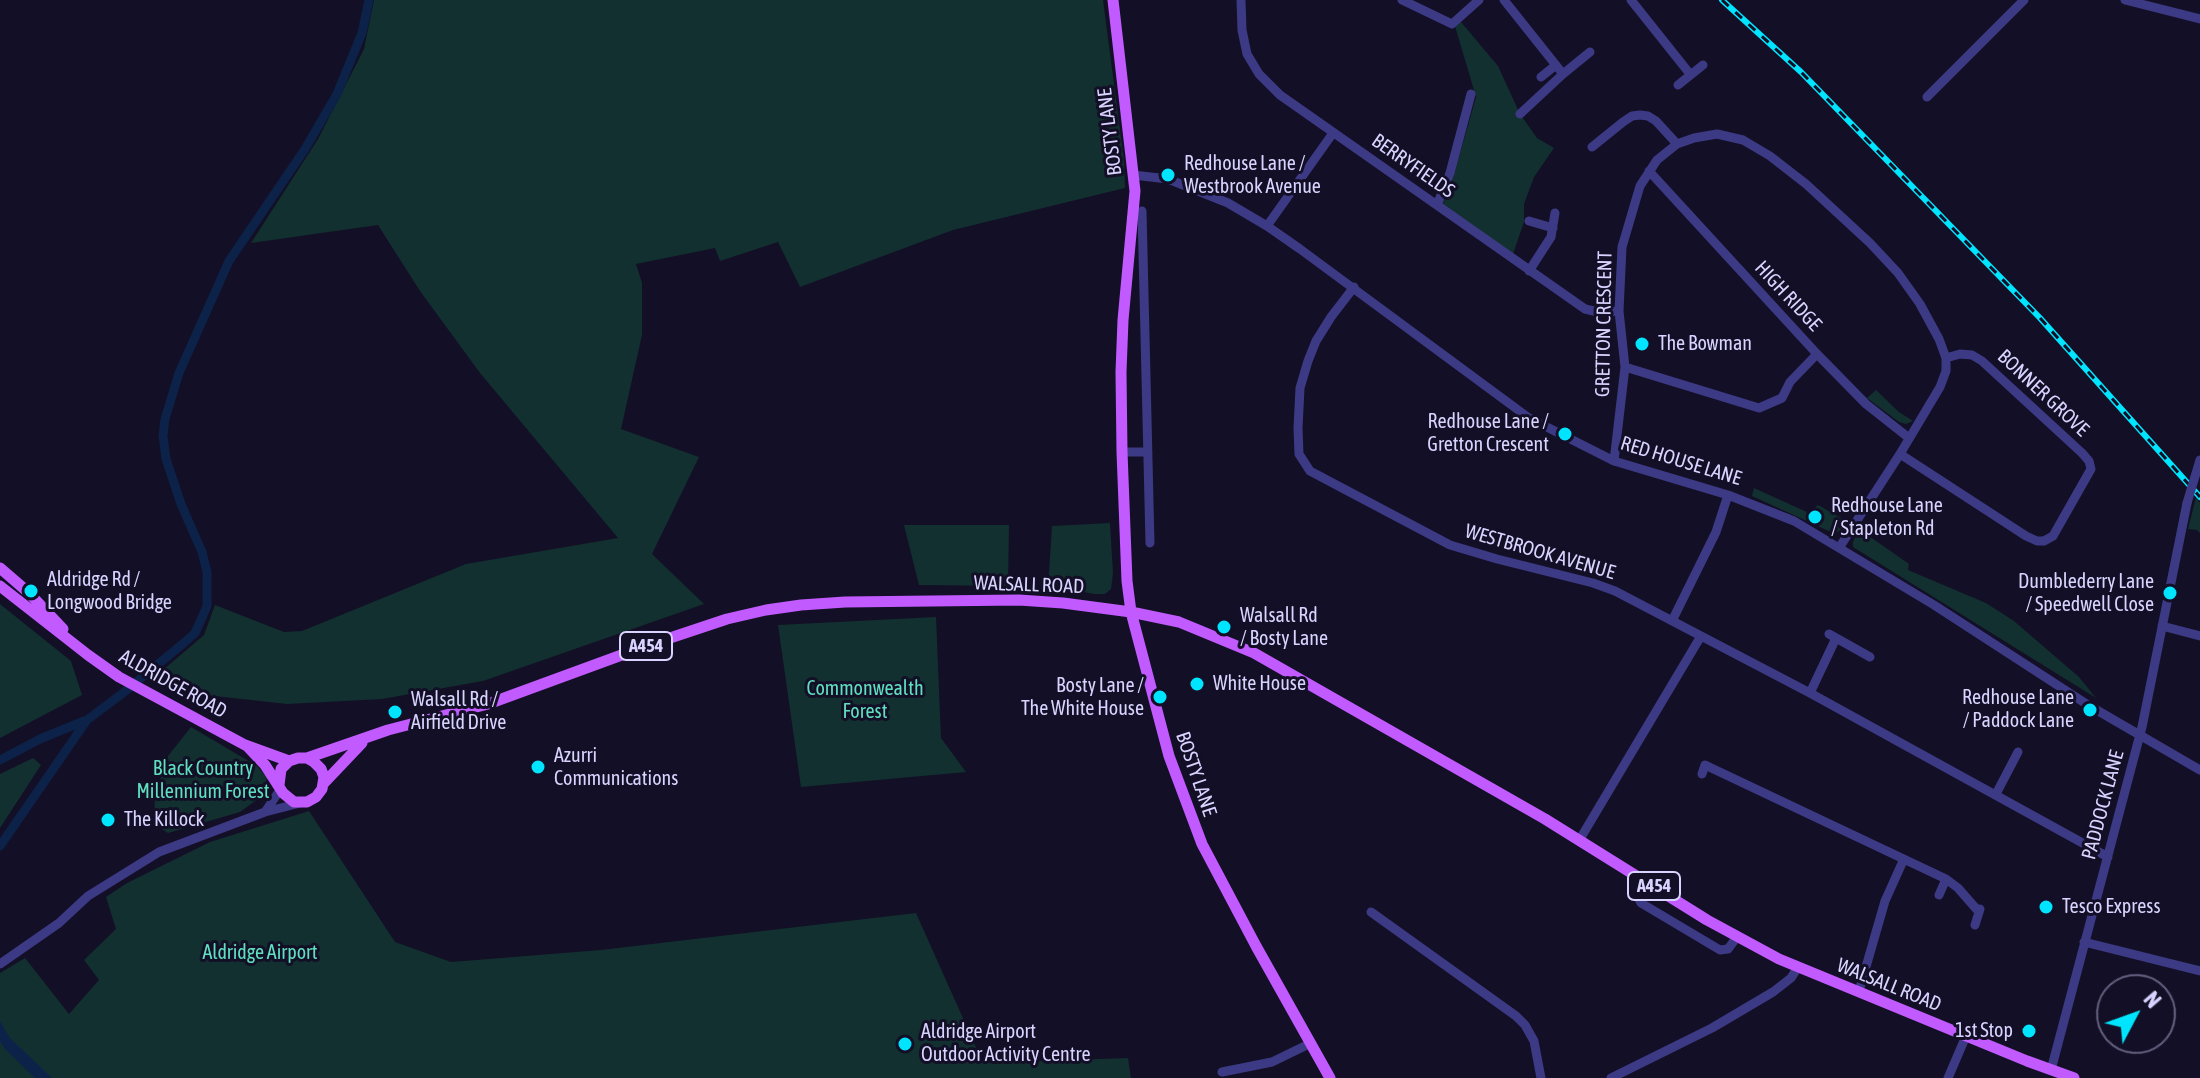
<!DOCTYPE html>
<html>
<head>
<meta charset="utf-8">
<style>
	body { margin:0 }
	#map { position:relative; width:2200px; height:1078px; overflow:hidden; background:#130f26; font-family:"Asap Condensed",sans-serif }
	canvas { display:block }
	.north { position:absolute; left:2096px; top:974px; width:80px; height:80px; box-sizing:border-box; background:#130f26; border:2px solid #625e7d; border-radius:50%; rotate:49deg; font-size:22px; font-weight:700; line-height:32px; text-align:center; color:#d9d4ff }
	.north::after { content:''; display:block; margin:auto; width:28px; height:36px; background:#00e5ff; clip-path:polygon(50% 0,100% 100%,50% 72%,0 100%) }
</style>
</head>
<body>
<div id="map">
<canvas width="2200" height="1078"></canvas>
<div class="north">N</div>
</div>
<script>
const context = document.querySelector('canvas').getContext('2d');
context.lineJoin = 'round';
function fill(path, color) { context.fillStyle = color; context.fill(path, 'evenodd'); }
const poly = rows => new Path2D(rows.map(r => 'M' + r).join(''));
function strokePath(path, color, width, dash) { context.strokeStyle = color; context.lineWidth = width; context.lineCap = dash ? 'butt' : 'round'; context.setLineDash(dash || []); context.stroke(path); }
function drawText(font, color, halo, rows, align = 'center') {
  context.font = font + ' "Asap Condensed",sans-serif'; context.lineWidth = 6; context.setLineDash([]); context.textBaseline = 'middle'; context.strokeStyle = halo; context.fillStyle = color; for (const [text, x, y, turn = 0] of rows) {
    context.save(); context.translate(x, y); context.rotate((+turn || 0) * Math.PI / 180); context.textAlign = isNaN(turn) ? turn : align; if (halo) context.strokeText(text, 0, 0); context.fillText(text, 0, 0); context.restore();
  }
}
const green = poly([
	[374,0,1103,0,1124,161,1125,188,953,230,800,287,778,242,720,261,715,248,636,264,642,283,642,335,621,429,699,457,652,554,704,604,483,681,382,699,287,704,197,694,150,681,204,635,215,605,284,632,302,631,466,564,618,538,480,373,420,291,378,225,251,243,318,139,364,49],
	[1461,22,1498,66,1520,114,1537,138,1554,148,1534,177,1524,204,1524,222,1513,254,1442,206,1454,175,1476,97,1455,26],
	[1876,390,1899,412,1913,421,1906,424,1899,422,1867,398],
	[1754,488,1809,513,1818,505,1848,522,1842,531,1833,533,1752,496],
	[2196,497,2200,503,2200,533,2197,530,2188,529],
	[1110,523,1113,573,1111,589,1105,594,1094,594,1064,588,1048,589,1052,526],
	[1009,525,1008,586,919,585,904,525],
	[1859,529,1909,564,1908,570,1986,603,2014,621,2079,677,2096,698,1853,547,1853,542],
	[0,604,71,661,82,695,0,738],
	[936,617,941,738,966,772,801,787,778,625],
	[191,727,257,766,267,778,262,796,240,812,168,833,154,824,155,795,168,756],
	[33,758,41,765,0,828,0,774],
	[309,811,395,942,451,962,601,950,916,913,983,1063,1128,1058,1131,1078,0,1078,0,973,25,958,69,1014,99,980,84,960,116,929,106,897,127,883,210,842]
]);
const water = poly([
	[0,1021,10,1038,52,1078,35,1078,5,1049,0,1041]
]);
const canal = poly([
	[0,760,40,739,84,721],
	[0,846,87,720,123,693,185,642,195,633,201,620,207,606,207,572,202,552,181,504,166,459,163,436,165,419,179,373,229,261,305,149,337,94,362,33,369,0]
]);
const minor = poly([
	[1241,0,1242,30,1247,54,1259,74,1280,95,1585,309,1598,312,1619,311],
	[1402,0,1452,24,1479,0],
	[1504,0,1563,74,1520,114],
	[1631,0,1690,74],
	[2125,0,2200,19],
	[1563,74,1590,52],
	[1541,77,1556,65],
	[1678,85,1703,65],
	[1927,97,2024,0],
	[1592,147,1623,122,1632,116,1640,115,1648,116,1656,121,1677,144],
	[1649,171,1817,354,1866,404,1909,438],
	[1133,175,1168,179,1228,203,1267,226,1300,249,1529,418,1614,461,1728,495,1794,521,1934,605,2088,705,2200,770],
	[1437,205,1450,173,1471,94],
	[1142,211,1150,543],
	[1529,221,1553,228],
	[1267,226,1333,133],
	[1529,271,1551,237,1555,213],
	[1354,287,1331,317,1316,341,1308,361,1300,388,1298,428,1299,454,1310,471,1450,545,1497,559,1593,583,1615,591,1810,693,2108,857],
	[1625,367,1759,408,1782,398,1790,382,1817,354],
	[1122,452,1148,452],
	[1900,454,2026,536,2037,541,2044,541,2053,536,2091,469,2089,461,2082,453,1982,361,1972,355,1960,354,1946,358],
	[1614,461,1625,367,1619,311,1622,247,1640,186,1657,160,1677,144,1694,138,1717,134,1743,140,1770,156,1806,184,1870,243,1898,273,1920,304,1939,339,1946,358,1946,371,1940,387,1900,454,1839,548],
	[1672,621,1716,532,1728,495],
	[2162,626,2200,636],
	[1829,634,1870,657],
	[1810,693,1836,638],
	[1702,774,1705,765,1946,879,1958,888,1979,912],
	[1996,794,2018,752],
	[265,812,280,790],
	[1580,839,1701,636],
	[1644,880,1637,891,1637,895,1641,903,1720,950,1728,949,1737,937],
	[1939,895,1946,879],
	[1371,912,1516,1016,1525,1025,1534,1041,1541,1078],
	[1975,925,1980,909],
	[2084,942,2200,971],
	[0,964,59,923,88,896,159,852,265,812,300,803],
	[1859,991,1885,901,1903,861],
	[2051,1070,2142,727,2187,503],
	[1222,1072,1272,1062,1309,1044],
	[1611,1078,1712,1028,1773,992,1791,978,1798,967],
	[1948,1078,1966,1036]
]);
const major = poly([
	[1113,0,1135,191,1123,320,1121,372,1122,452,1127,581,1131,612,1169,756,1202,844,1256,946,1330,1078],
	[0,568,29,593,63,629],
	[0,586,88,655,119,677,245,745,289,761],
	[248,747,265,765,283,793,294,802,307,802,316,797,322,789,324,777,321,769,314,762,307,758,298,758,289,761,281,769,279,785],
	[307,758,388,730,488,704,649,645,727,619,766,610,801,605,845,602,1019,600,1063,603,1131,612,1179,622,1254,653,1545,819,1707,920,1779,959,2027,1061,2074,1078],
	[324,783,362,743]
]);
const rail = poly([
	[1722,0,1801,72,2040,318,2200,497]
]);
const minorBridge = poly([
	[2187,503,2200,460]
]);
const markers = [
	[1168,175,8,"#00e5ff"],
	[1642,344,8,"#00e5ff"],
	[1565,434,8,"#00e5ff"],
	[1815,517,8,"#00e5ff"],
	[31,591,8,"#00e5ff"],
	[2170,593,8,"#00e5ff"],
	[1224,627,8,"#00e5ff"],
	[1197,684,8,"#00e5ff"],
	[1160,697,8,"#00e5ff"],
	[2090,710,8,"#00e5ff"],
	[395,712,8,"#00e5ff"],
	[538,767,8,"#00e5ff"],
	[108,820,8,"#00e5ff"],
	[2046,907,8,"#00e5ff"],
	[2029,1031,8,"#00e5ff"],
	[905,1044,8,"#00e5ff"]
];
const shields = [
	[646,646,52],
	[1654,886,52]
];
const shieldNames = [
	["A454",646,646],
	["A454",1654,886]
];
const streetNames = [
	["BOSTY LANE",1110,132,-97],
	["BERRYFIELDS",1413,166,35],
	["HIGH RIDGE",1788,296,47],
	["GRETTON CRESCENT",1604,324,-89],
	["BONNER GROVE",2043,393,43],
	["RED HOUSE LANE",1681,461,17],
	["WESTBROOK AVENUE",1540,552,16],
	["WALSALL ROAD",1029,585,2],
	["ALDRIDGE ROAD",173,684,29],
	["BOSTY LANE",1196,774,71],
	["PADDOCK LANE",2103,805,-75],
	["WALSALL ROAD",1889,985,22]
];
const poiNames = [
	["Redhouse Lane /",1184,164],
	["Westbrook Avenue",1184,187],
	["The Bowman",1658,344],
	["Redhouse Lane /",1549,422,"right"],
	["Gretton Crescent",1549,445,"right"],
	["Redhouse Lane",1831,506],
	["/ Stapleton Rd",1831,529],
	["Aldridge Rd /",47,580],
	["Longwood Bridge",47,603],
	["Dumblederry Lane",2154,582,"right"],
	["/ Speedwell Close",2154,605,"right"],
	["Walsall Rd",1240,616],
	["/ Bosty Lane",1240,639],
	["White House",1213,684],
	["Bosty Lane /",1144,686,"right"],
	["The White House",1144,709,"right"],
	["Redhouse Lane",2074,698,"right"],
	["/ Paddock Lane",2074,721,"right"],
	["Walsall Rd /",411,700],
	["Airfield Drive",411,723],
	["Azurri",554,756],
	["Communications",554,779],
	["The Killock",124,820],
	["Tesco Express",2062,907],
	["1st Stop",2013,1031,"right"],
	["Aldridge Airport",921,1032],
	["Outdoor Activity Centre",921,1055]
];
const parkNames = [
	["Commonwealth",865,689],
	["Forest",865,712],
	["Black Country",203,769],
	["Millennium Forest",203,792],
	["Aldridge Airport",260,953]
];
fill(green, '#12302f');
fill(water, '#0c2248');
strokePath(canal, '#0c2248', 9);
strokePath(minor, '#3d3a85', 9);
strokePath(major, '#c25bff', 11);
strokePath(rail, '#00e5ff', 6);
strokePath(rail, '#130f26', 3, [9]);
strokePath(minorBridge, '#3d3a85', 9);
for (const [x, y, r, color] of markers) { const dot = new Path2D(); dot.arc(x, y, r, 0, 2 * Math.PI); context.fillStyle = color; context.fill(dot); strokePath(dot, '#130f26', 3); }
for (const [x, y, w] of shields) { const box = new Path2D(); box.roundRect(x - w / 2, y - 14, w, 28, 6); context.fillStyle = '#130f26'; context.fill(box); strokePath(box, '#d9d4ff', 2); }
drawText('bold 18px', '#d9d4ff', null, shieldNames);
drawText('20px', '#d9d4ff', '#130f26', streetNames);
drawText('20px', '#d9d4ff', '#130f26', poiNames, 'left');
drawText('20px', '#5fe0c0', '#130f26', parkNames);
</script>
</body>
</html>
